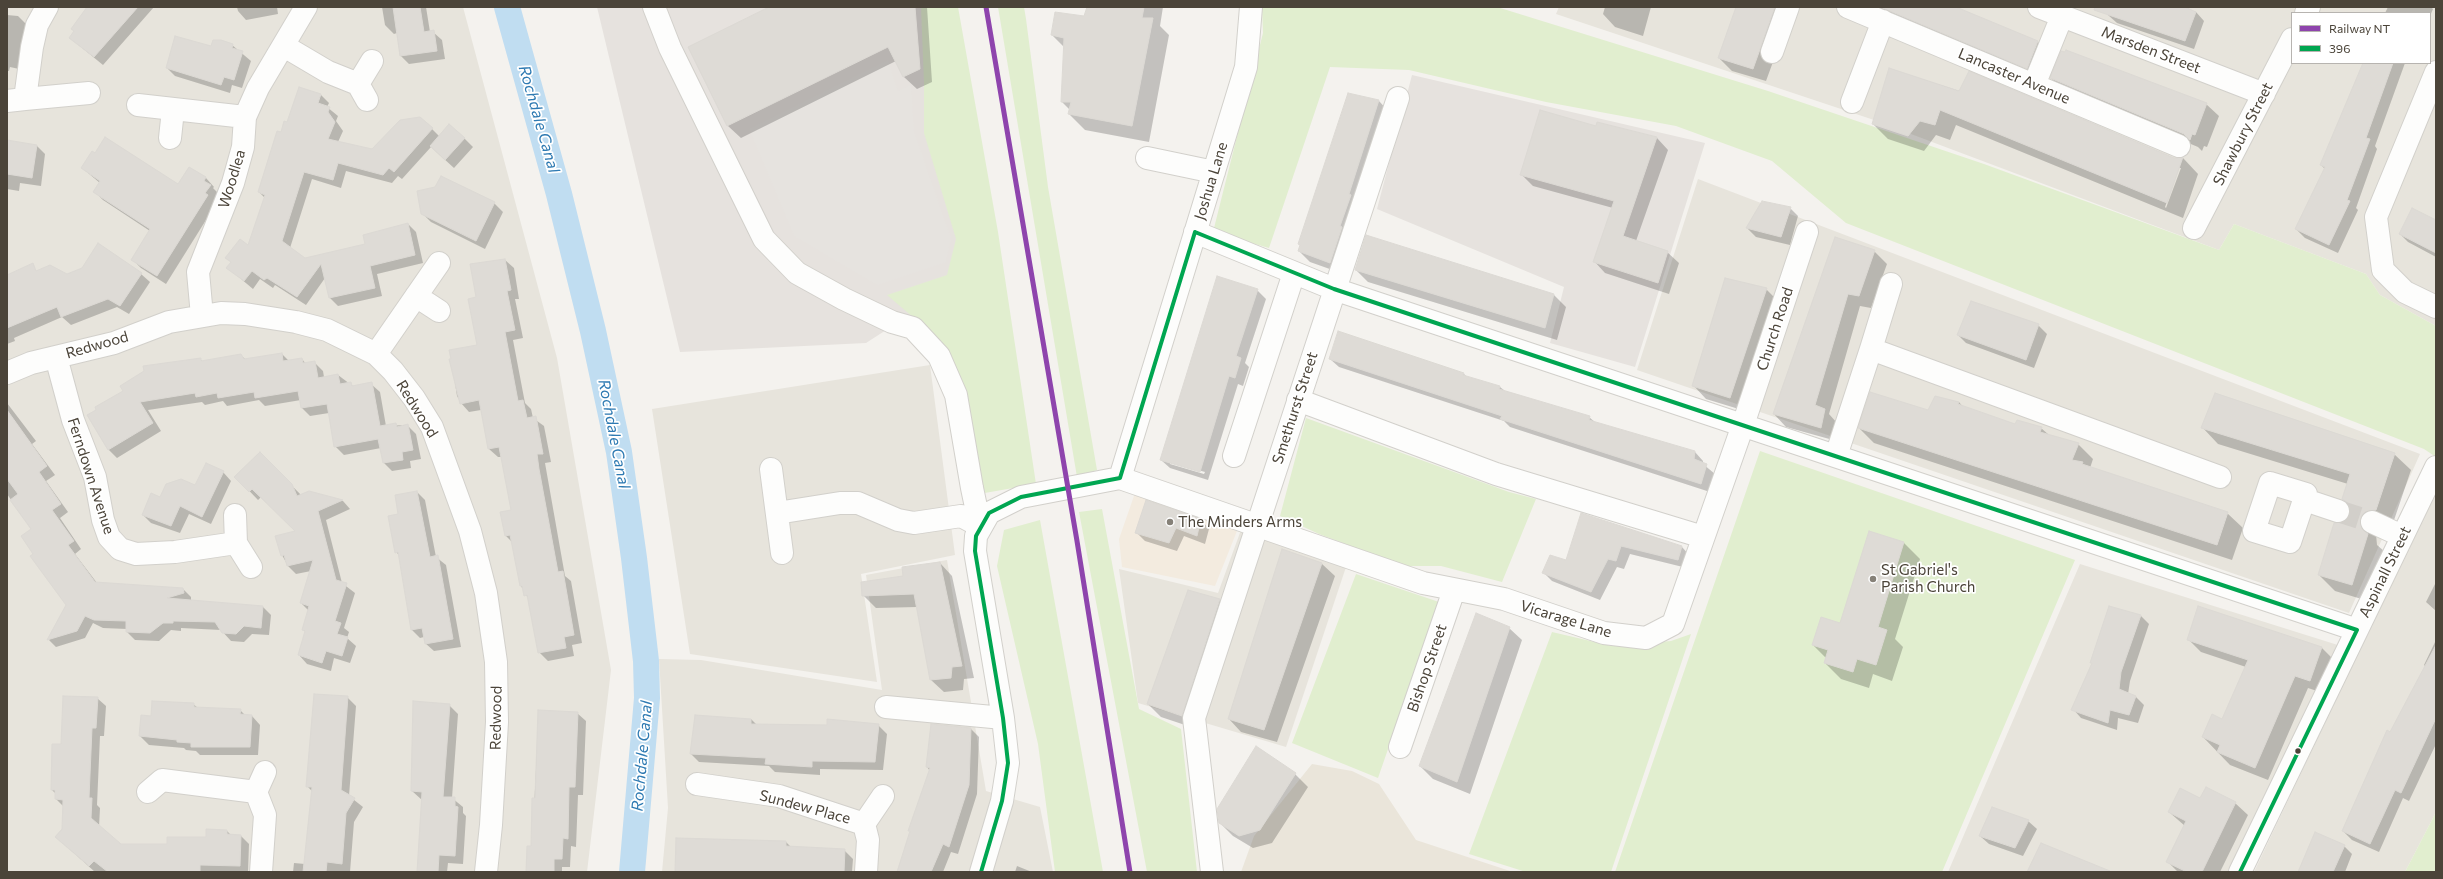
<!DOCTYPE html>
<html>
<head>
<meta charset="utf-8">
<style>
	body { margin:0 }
	#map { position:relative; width:2443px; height:879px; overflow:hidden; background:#f4f2ee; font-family:Commissioner,sans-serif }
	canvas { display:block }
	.frame { position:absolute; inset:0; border:8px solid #4b4439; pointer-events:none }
	.legend { position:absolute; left:2291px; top:12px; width:140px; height:52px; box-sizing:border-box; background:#fff; border:1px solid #b7b4b0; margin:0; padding:5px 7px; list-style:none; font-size:12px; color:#4b4439 }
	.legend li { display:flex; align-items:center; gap:8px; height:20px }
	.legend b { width:20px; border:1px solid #b7b4b0 }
</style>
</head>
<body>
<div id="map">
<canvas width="2443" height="879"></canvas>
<div class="frame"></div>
<ul class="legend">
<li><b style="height:5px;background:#8e44ad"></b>Railway NT</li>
<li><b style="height:5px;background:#00a651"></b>396</li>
</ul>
</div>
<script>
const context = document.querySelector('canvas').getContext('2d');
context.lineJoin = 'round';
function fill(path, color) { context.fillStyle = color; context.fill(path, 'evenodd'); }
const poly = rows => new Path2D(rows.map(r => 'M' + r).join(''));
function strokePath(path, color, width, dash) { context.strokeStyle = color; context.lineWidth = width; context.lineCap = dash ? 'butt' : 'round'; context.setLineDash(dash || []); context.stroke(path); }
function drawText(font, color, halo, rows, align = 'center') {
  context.font = font + ' Commissioner,sans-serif'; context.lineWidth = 3.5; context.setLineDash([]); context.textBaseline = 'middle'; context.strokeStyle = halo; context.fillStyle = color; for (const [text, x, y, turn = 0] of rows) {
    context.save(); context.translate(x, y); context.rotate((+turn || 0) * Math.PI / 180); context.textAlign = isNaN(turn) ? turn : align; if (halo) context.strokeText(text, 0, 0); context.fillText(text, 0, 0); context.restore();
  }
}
const residential = poly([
	[7,7,463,7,557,358,611,670,587,872,7,872],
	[1559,7,2436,7,2436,326,2380,295,2366,274,2234,224,2219,250,1871,119,1556,14],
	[2292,13,2430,13,2430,63,2292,63],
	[1698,179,2420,454,2349,613,1637,370],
	[930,365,955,555,861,574,877,682,690,654,652,409],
	[2436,489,2436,812,2405,872,2254,872],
	[1241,530,1346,567,1286,747,1138,703,1119,569,1218,593],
	[947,560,986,791,1040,807,1053,872,662,872,668,808,659,659,701,660,882,690,866,575],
	[2080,564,2341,646,2230,872,1948,872]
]);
const commercial = poly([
	[1135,493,1237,531,1215,586,1122,567,1119,539]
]);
const industrial = poly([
	[597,7,948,7,967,278,866,343,680,352],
	[1412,75,1705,143,1635,367,1550,343,1564,287,1377,209]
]);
const education = poly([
	[1312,764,1352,771,1379,784,1416,840,1513,872,1241,872,1254,836]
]);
const green = poly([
	[921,7,958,7,998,232,1036,484,979,494,968,404,941,341,887,295,947,275,956,239,924,133,924,83],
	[998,7,1024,7,1026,19,1048,187,1097,470,1077,477],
	[1262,7,1497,7,1768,91,1984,164,2219,250,2234,224,2366,274,2380,295,2436,326,2436,457,2424,449,1846,223,1772,161,1676,126,1546,102,1409,70,1330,67,1269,248,1213,232,1263,33],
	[1306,418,1509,492,1536,499,1502,582,1441,566,1404,566,1319,534,1280,516],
	[1760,451,2075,560,1942,872,1615,872],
	[1102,509,1139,709,1181,729,1197,872,1147,872,1079,512],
	[1040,520,1103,872,1055,872,1038,744,997,566,1004,530],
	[1356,574,1439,602,1378,778,1292,743],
	[1552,632,1612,646,1671,641,1691,634,1611,872,1526,872,1469,854],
	[2436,812,2436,872,2405,872]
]);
const parking = poly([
	[888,60,898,91,911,85,914,131,951,238,946,262,877,285,794,236,749,129]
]);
const shadow = poly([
	[97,7,154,7,103,65,70,38],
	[237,7,277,7,278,14,246,20,238,11],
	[382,7,426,7,430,32,433,32,442,40,445,59,409,64,400,55,397,33,394,34,385,25],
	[771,7,927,7,932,82,917,89,904,77,896,61,741,138,728,126,689,48],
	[1089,7,1163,7,1160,26,1169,35,1149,142,1085,130,1069,114,1070,110,1062,102,1064,47,1052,35,1084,17],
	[1605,7,1651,7,1643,36,1615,27,1603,14],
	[1737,7,1790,7,1792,10,1766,81,1732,71,1719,58],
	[1879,7,1953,7,2038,42,2050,55,2040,81,1890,18],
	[2112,7,2182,7,2196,12,2204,21,2194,49,2117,23,2108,15],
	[2388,7,2431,7,2433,9,2430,16,2430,13,2385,13],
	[7,15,18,16,26,24,19,69,10,67,9,71,7,71],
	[232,45,251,61,242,88,232,85,230,93,175,76,167,68,211,48],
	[2365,63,2405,63,2375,146,2377,149,2356,208,2358,210,2338,253,2305,238,2296,229,2325,169,2321,165],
	[1890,69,2174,159,2183,158,2198,174,2183,218,1956,125,1950,140,1936,135,1924,151,1888,139,1873,124],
	[2179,168,2181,168,2166,208,2165,207],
	[2051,78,2206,104,2219,116,2207,147,2204,146,2202,151,2198,147,2064,91],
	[1349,94,1379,101,1389,112,1341,273,1310,262,1299,251,1301,246,1299,244],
	[321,95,329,103,327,107,338,116,336,121,343,131,338,142,372,150,432,129,440,137,464,138,473,147,454,168,431,147,402,179,398,176,392,183,346,171,341,188,312,179,290,248,305,259,366,245,408,224,416,232,423,263,377,274,382,296,338,306,330,298,325,278,306,305,275,285,273,288,260,279,253,289,228,268,249,247,265,198,259,192,281,134,288,123],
	[1598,123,1657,138,1668,150,1636,241,1667,252,1679,263,1669,294,1605,273,1594,261,1613,208,1533,186,1521,174,1596,128],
	[7,142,37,146,45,154,41,186,20,183,19,191,7,189],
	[82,168,178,186,189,168,206,178,214,187,213,188,219,194,213,202,216,204,166,284,141,268,132,259,150,231,103,200,94,191,100,183],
	[494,203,503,212,485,249,431,222,422,213],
	[1790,208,1798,216,1790,245,1756,237,1747,228],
	[2436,221,2436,257,2408,242,2400,234],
	[1874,251,1887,264,1871,308,1860,306,1829,414,1837,423,1833,440,1786,427,1774,414],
	[505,260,514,268,519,299,515,299,523,338,513,340,525,403,531,409,533,418,544,426,551,462,545,463,565,576,571,581,582,643,572,645,574,656,548,661,539,652,528,598,521,586,513,543,505,535,512,511,502,457,498,457,489,449,481,410,469,412,461,403,457,396,450,351,478,346,477,298],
	[1356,270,1554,295,1566,307,1557,340,1368,282],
	[141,274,150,282,129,314,117,307,71,325,62,317,14,338,15,341,7,344,7,284,67,275],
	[1766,289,1779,302,1742,410,1706,399,1694,386],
	[1257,290,1266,299,1245,363,1249,367,1243,386,1238,384,1208,480,1170,468,1161,460],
	[1170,462,1205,472,1204,474,1170,464],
	[2038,325,2047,334,2034,368,1966,343,1958,335],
	[282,354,289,361,302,359,306,364,314,362,323,371,324,377,338,375,354,387,371,384,380,392,386,426,407,425,416,434,421,459,410,461,411,468,392,471,384,463,381,448,344,455,335,446,329,413,310,416,302,408,301,400,265,406,259,400,227,406,223,401,205,405,202,402,148,410,161,431,117,458,108,449,88,416,200,359,203,362,241,355,246,360],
	[1330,359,1464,374,1467,377,1500,387,1505,391,1589,417,1596,423,1695,452,1703,461,1703,464,1715,474,1710,492,1510,427,1504,421,1339,367],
	[1936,397,1959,402,1963,407,2016,425,2041,428,2049,435,2078,444,2093,459,2090,468,2227,513,2243,528,2232,560,1874,443,1859,428,1929,411],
	[7,403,36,441,32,444,55,475,46,481,68,512,60,518,81,549,75,554,97,583,183,589,191,597,191,601,263,607,271,615,269,635,252,634,244,642,231,641,221,630,181,628,181,631,171,630,159,641,135,640,127,632,127,629,103,628,93,623,85,638,56,647,49,640,67,605,35,554,32,530,7,494],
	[2202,427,2394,454,2411,470,2392,526,2376,534,2377,545,2384,551,2368,601,2335,591,2319,575,2351,515,2349,505,2343,499,2348,484,2218,444],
	[260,453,301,495,309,492,343,501,350,509,326,520,342,583,355,593,344,628,349,632,347,638,356,646,350,663,334,658,331,671,307,664,299,655,306,632,303,630,309,611,301,603,311,571,296,574,288,566,282,555,297,531,261,497,258,500,236,477],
	[223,472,231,481,211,524,189,514,180,533,151,523,143,515,160,498,196,486],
	[417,492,425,500,436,557,446,565,461,647,434,651,425,643,424,637,420,638,412,630,400,556,396,552],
	[1147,502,1201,520,1209,529,1205,544,1184,536,1177,551,1145,541,1136,532],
	[1582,514,1682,547,1690,556,1687,568,1630,554,1624,569,1617,567,1600,600,1552,581,1544,573,1566,562],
	[1904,543,1920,559,1895,639,1903,647,1892,681,1873,674,1869,688,1841,679,1825,663,1826,658,1813,645,1841,624],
	[1283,550,1322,564,1335,576,1277,742,1241,732,1229,719],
	[940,563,952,576,974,678,964,679,963,690,944,692,931,680,917,607,876,608,863,595],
	[2436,582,2436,611,2426,602],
	[1219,600,1232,613,1194,728,1161,717,1148,704],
	[2141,616,2149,624,2130,681,2128,694,2135,696,2144,705,2138,723,2118,718,2117,730,2081,718,2073,709,2093,664,2091,662],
	[1509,628,1522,640,1470,794,1433,779,1420,766],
	[2188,639,2321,647,2334,660,2323,693,2308,688,2268,780,2230,765,2203,737,2223,720,2246,667,2201,652],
	[2436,640,2436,744,2409,801,2403,798,2379,852,2352,840,2343,831,2426,667,2424,665],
	[347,697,356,706,349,796,363,807,354,822,350,872,293,872,294,863,305,864,312,791,307,786],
	[97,698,106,706,104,736,100,736,97,805,100,808,99,827,121,845,168,845,207,838,227,831,232,836,241,836,249,844,248,872,95,872,56,837,63,829,64,807,56,799,56,794,52,790,62,745],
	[193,704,198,708,240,710,246,716,252,716,260,725,258,755,200,755,196,751,186,750,184,748,149,745,140,736,152,717],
	[449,705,458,714,452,798,463,807,463,813,466,816,463,864,448,863,447,872,409,872,418,871,422,800,412,791],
	[539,711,577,713,586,721,583,795,578,795,576,847,571,846,570,867,562,867,562,872,527,872,532,847],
	[751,719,757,725,878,725,887,734,883,770,820,769,820,775,775,772,769,766,699,762,691,754],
	[971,729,979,737,977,794,958,854,951,852,943,872,898,872,930,771,927,767],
	[1257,747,1295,774,1308,787,1272,843,1253,848,1233,836,1220,823],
	[2201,799,2235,803,2248,815,2220,872,2178,872,2167,861,2185,826,2169,812],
	[2028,821,2037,829,2023,856,1989,844,1980,836],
	[786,842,791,847,844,850,853,859,852,872,676,872],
	[2344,846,2352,854,2345,872,2299,872],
	[1017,866,1032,872,1015,872]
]);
const canal = poly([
	[507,7,559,194,593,331,619,452,634,558,646,661,647,698,632,872]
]);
const building = poly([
	[87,7,138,7,94,57,69,38,74,31,71,29,87,7],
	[393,7,420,7,424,32,434,30,437,51,400,56,393,7],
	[769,7,915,7,920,69,903,77,888,47,727,126,688,47,769,7],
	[1087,7,1144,7,1142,18,1153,18,1132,126,1068,114,1071,102,1061,102,1064,38,1051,35,1055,12,1084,16,1087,7],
	[1736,7,1775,7,1753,69,1718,58,1736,7],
	[1880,7,1956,7,2038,41,2027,69,1880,7],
	[2095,7,2185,7,2196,12,2185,41,2094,10,2095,7],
	[175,36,211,46,213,40,221,40,233,44,232,48,243,51,234,80,224,77,221,85,166,68,175,36],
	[2066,50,2207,103,2195,135,2192,134,2190,140,2184,134,2050,78,2061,51,2065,52,2066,50],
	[2363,63,2393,63,2366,138,2370,139,2347,200,2350,201,2329,245,2295,229,2325,167,2320,165,2363,63],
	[1889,68,1959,91,1969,71,2174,158,2183,157,2167,203,1940,110,1935,125,1920,121,1908,136,1872,124,1889,68],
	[299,87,321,94,318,103,330,107,328,112,335,122,328,139,372,149,400,120,420,117,433,128,394,172,389,168,383,175,338,163,333,180,304,172,282,241,305,258,365,244,363,235,408,223,415,255,370,266,375,288,329,298,321,264,297,297,267,278,264,280,252,271,244,281,226,268,231,262,225,258,240,239,248,245,265,195,258,192,277,131,281,132,284,121,287,122,299,87],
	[1348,93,1379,100,1349,194,1351,195,1340,226,1342,227,1330,263,1298,251,1300,245,1298,244,1348,93],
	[1540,110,1596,126,1597,122,1657,137,1623,236,1668,251,1658,283,1593,262,1614,201,1520,175,1540,110],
	[449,124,465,138,445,160,430,146,449,124],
	[105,137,178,184,189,167,206,177,204,181,211,185,205,193,208,195,157,276,131,260,150,229,93,192,100,181,81,168,92,151,95,153,105,137],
	[7,140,37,145,32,178,7,174,7,140],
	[441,176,495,202,476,241,421,214,417,191,435,187,441,176],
	[1762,201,1791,207,1781,237,1746,228,1762,201],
	[2412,208,2436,220,2436,253,2399,234,2412,208],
	[1366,235,1554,294,1545,328,1355,270,1366,235],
	[1835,237,1875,250,1859,296,1848,294,1815,405,1825,409,1821,428,1773,414,1835,237],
	[98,243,142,273,120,306,108,299,61,317,57,307,7,328,7,275,33,263,36,271,50,265,67,274,82,268,98,243],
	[505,259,511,290,507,291,515,330,505,332,518,401,523,400,527,418,536,416,543,454,537,454,539,469,558,572,563,571,574,635,564,637,566,648,538,653,527,595,524,596,522,586,520,586,510,535,505,536,500,512,511,510,499,447,488,449,479,400,460,404,449,359,451,359,449,350,477,345,468,299,476,297,470,264,505,259],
	[1217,276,1258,289,1236,356,1241,358,1235,378,1229,376,1200,472,1160,460,1217,276],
	[1725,278,1767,288,1730,398,1692,386,1725,278],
	[1971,301,2039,324,2026,360,1957,335,1971,301],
	[1338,331,1464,373,1463,375,1500,386,1499,389,1590,416,1589,420,1695,451,1694,459,1707,464,1701,484,1500,419,1502,416,1329,359,1338,331],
	[282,353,283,361,302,358,303,363,315,361,318,378,338,374,340,384,351,382,352,386,372,382,380,426,396,423,397,427,408,424,413,450,402,452,403,460,383,463,378,439,334,447,327,404,301,408,298,391,255,398,254,392,218,398,217,393,196,397,195,393,140,402,153,423,108,450,87,415,96,410,95,407,123,391,120,386,144,371,143,366,201,358,201,361,241,354,244,359,282,353],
	[1870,392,1928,410,1935,396,1959,402,1958,404,2015,424,2017,420,2042,427,2040,432,2079,443,2072,460,2083,462,2082,464,2228,512,2217,545,1858,428,1870,392],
	[2215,393,2395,453,2376,510,2365,512,2361,517,2362,529,2368,534,2352,585,2318,575,2334,523,2346,521,2350,515,2348,503,2342,499,2350,474,2201,428,2215,393],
	[7,410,47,466,39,472,61,504,52,510,74,541,68,545,95,582,183,588,184,593,167,598,263,606,261,628,244,626,236,634,222,633,215,622,173,621,173,623,163,623,150,633,126,632,126,621,94,620,85,616,77,631,47,640,66,605,30,556,33,554,21,536,31,529,10,500,18,494,7,479,7,410],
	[260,452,292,484,297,496,309,491,343,500,318,511,336,580,347,583,335,621,341,623,337,634,348,637,342,656,326,651,322,663,298,655,305,631,302,630,309,606,300,603,313,560,287,566,284,555,281,556,275,536,295,531,252,489,249,492,234,477,260,452],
	[206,463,224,471,202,517,180,506,171,526,142,515,151,493,160,497,166,484,181,479,195,485,206,463],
	[417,491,430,557,438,555,453,639,425,644,422,628,411,630,398,552,395,553,388,516,398,514,395,495,417,491],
	[1146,500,1201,519,1197,536,1176,528,1169,543,1135,533,1146,500],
	[1581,513,1682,546,1678,560,1621,546,1616,561,1608,559,1591,592,1542,573,1550,555,1566,560,1581,513],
	[1869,531,1904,542,1878,627,1887,630,1876,665,1857,659,1853,672,1824,663,1828,650,1812,645,1821,617,1840,623,1869,531],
	[1282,549,1322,563,1264,730,1228,719,1282,549],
	[940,562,962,666,952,667,951,678,930,680,914,594,862,596,861,582,903,576,902,567,940,562],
	[1188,590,1220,599,1182,716,1147,704,1188,590],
	[2109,606,2141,615,2121,672,2119,689,2136,696,2129,715,2110,710,2108,723,2071,710,2092,663,2090,663,2109,606],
	[2198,606,2322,647,2310,681,2295,676,2255,768,2217,752,2220,745,2202,737,2212,714,2222,719,2248,660,2187,640,2198,606],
	[1476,613,1510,627,1457,782,1419,766,1476,613],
	[2436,645,2436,718,2401,793,2395,790,2370,844,2342,831,2387,730,2390,732,2436,645],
	[314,694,348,696,341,790,355,798,346,813,342,864,327,862,326,872,303,872,312,787,306,787,314,694],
	[63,696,98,697,96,728,92,728,89,798,92,798,91,818,121,844,167,844,167,837,206,837,206,829,227,830,227,834,241,835,240,866,200,865,200,872,108,872,94,861,89,866,55,837,62,829,63,800,55,799,55,790,51,790,52,744,61,744,63,696],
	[152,701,194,703,194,707,241,709,240,714,252,715,250,747,191,747,191,743,177,742,177,740,139,736,141,715,151,716,152,701],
	[413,701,450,704,443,797,455,797,455,806,458,807,455,856,439,855,438,872,417,872,422,792,411,791,413,701],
	[538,710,578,712,575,787,569,787,568,839,563,838,562,859,554,859,554,872,526,872,527,846,531,846,532,798,535,798,538,710],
	[695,715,751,719,751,724,827,725,827,719,879,724,875,762,812,761,812,767,765,764,766,758,690,754,695,715],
	[931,724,971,728,969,785,949,847,943,844,931,872,897,872,910,831,908,831,930,768,926,767,931,724],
	[1256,746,1296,773,1260,830,1239,836,1219,823,1217,809,1256,746],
	[2206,787,2236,802,2202,872,2187,872,2166,862,2186,821,2168,812,2180,788,2200,798,2206,787],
	[1992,807,2029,820,2015,848,1979,836,1992,807],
	[2315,832,2345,845,2333,872,2298,872,2315,832],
	[676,838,786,841,786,846,845,849,844,872,675,872,676,838],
	[2041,843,2110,871,2110,872,2027,872,2041,843]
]);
const minorTunnel = poly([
	[2338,511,2372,522]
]);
const minor = poly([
	[654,7,670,48,764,239,797,273,844,299,892,322,913,328,939,356,956,395,972,488,976,507,983,522],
	[1848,7,2179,146],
	[2039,7,2264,94],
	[2306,13,2309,7],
	[284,46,328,72,358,84,367,100],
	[1772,52,1788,7],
	[2436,72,2376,217,2383,270,2405,292,2436,307],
	[358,84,372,61],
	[2034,85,2062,16],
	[25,99,89,93],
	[7,101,25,99,32,47,37,25,47,7],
	[1852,102,1883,21],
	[138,105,245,117],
	[170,138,173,110],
	[1147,158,1214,172],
	[2194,228,2292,39],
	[1195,232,1334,289,2357,630],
	[416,296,439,311],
	[202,316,198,272,233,183,243,147,245,117,258,88,306,7],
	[1871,349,1891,284],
	[376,354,439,263],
	[56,357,73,420,95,477,103,520,109,537,120,549,136,554,175,552,236,543],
	[7,373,31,363,114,343,169,322,221,313,245,314,296,322,327,330,376,354,393,371,414,398,432,427,470,531,486,593,496,662,497,722,491,825,486,872],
	[1298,400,1496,474,1703,537],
	[1234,456,1294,273],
	[1836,456,1871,349,2220,477],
	[771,469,782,553],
	[1120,478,1423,583,1504,599,1604,633,1646,638,1673,624,1743,425,1807,232],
	[1120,478,1246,67,1251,7],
	[2270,483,2306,494,2290,542,2254,531,2270,483],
	[2305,500,2338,511],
	[777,513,840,503,858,503,898,520,914,523,961,516,980,526],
	[235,515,236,543,251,567],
	[2372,522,2402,536],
	[886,707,1003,718],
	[1400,747,1454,590],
	[697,784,779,796,864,824,868,840,866,872],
	[148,792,162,780,256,792],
	[864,824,883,796],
	[261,872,265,815,256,792,265,772],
	[981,872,1002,801,1008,763,1003,718,975,551,976,536,989,513,1021,497,1120,478],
	[1212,872,1194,718,1398,98],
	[2240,872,2436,467]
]);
const bus1 = poly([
	[1195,232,1334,289,2357,630],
	[1120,478,1195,232],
	[981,872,1002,801,1008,763,1003,718,975,551,976,536,989,513,1021,497,1120,478],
	[2240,872,2357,630]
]);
const rail1 = poly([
	[986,7,1077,541,1130,872]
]);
const markers = [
	[1170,522,4,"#868178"],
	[1873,579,4,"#868178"],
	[2298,751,3.5,"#4b4439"]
];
const streetNames = [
	["Marsden Street",2151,50,21],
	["Lancaster Avenue",2014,76,23],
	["Shawbury Street",2243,134,-63],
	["Woodlea",232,179,-73],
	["Joshua Lane",1211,181,-73],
	["Church Road",1775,329,-72],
	["Redwood",97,345,-16],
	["Smethurst Street",1295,408,-72],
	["Redwood",417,409,58],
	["Ferndown Avenue",91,476,72],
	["Aspinall Street",2385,572,-64],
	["Vicarage Lane",1566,619,17],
	["Bishop Street",1427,668,-71],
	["Redwood",496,718,-89],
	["Sundew Place",805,807,15]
];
const poiNames = [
	["The Minders Arms",1178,522],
	["St Gabriel's",1881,570],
	["Parish Church",1881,587]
];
const waterNames = [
	["Rochdale Canal",539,119,74],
	["Rochdale Canal",614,434,79],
	["Rochdale Canal",642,756,-85]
];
fill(residential, '#e7e4dc');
fill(commercial, '#f3ebdf');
fill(industrial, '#e6e2de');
fill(education, '#eae5da');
fill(green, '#e1eecf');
fill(parking, '#e6e3df');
fill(shadow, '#0003');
strokePath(canal, '#c0ddf1', 26);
fill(building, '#dedbd6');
strokePath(building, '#dcd9d4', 1);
strokePath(minorTunnel, '#d2cfca', 22, [22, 11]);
strokePath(minor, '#d2d0cb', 24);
strokePath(minor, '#fdfdfc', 22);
strokePath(bus1, '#00a651', 4);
strokePath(rail1, '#8e44ad', 5);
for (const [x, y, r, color] of markers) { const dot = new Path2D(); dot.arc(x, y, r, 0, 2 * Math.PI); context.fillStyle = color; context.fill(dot); strokePath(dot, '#fff', 1.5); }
drawText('15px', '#4b4439', '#fff', streetNames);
drawText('15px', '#4b4439', '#fff', poiNames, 'left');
drawText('italic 16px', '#2e7ab2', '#fff', waterNames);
</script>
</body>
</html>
